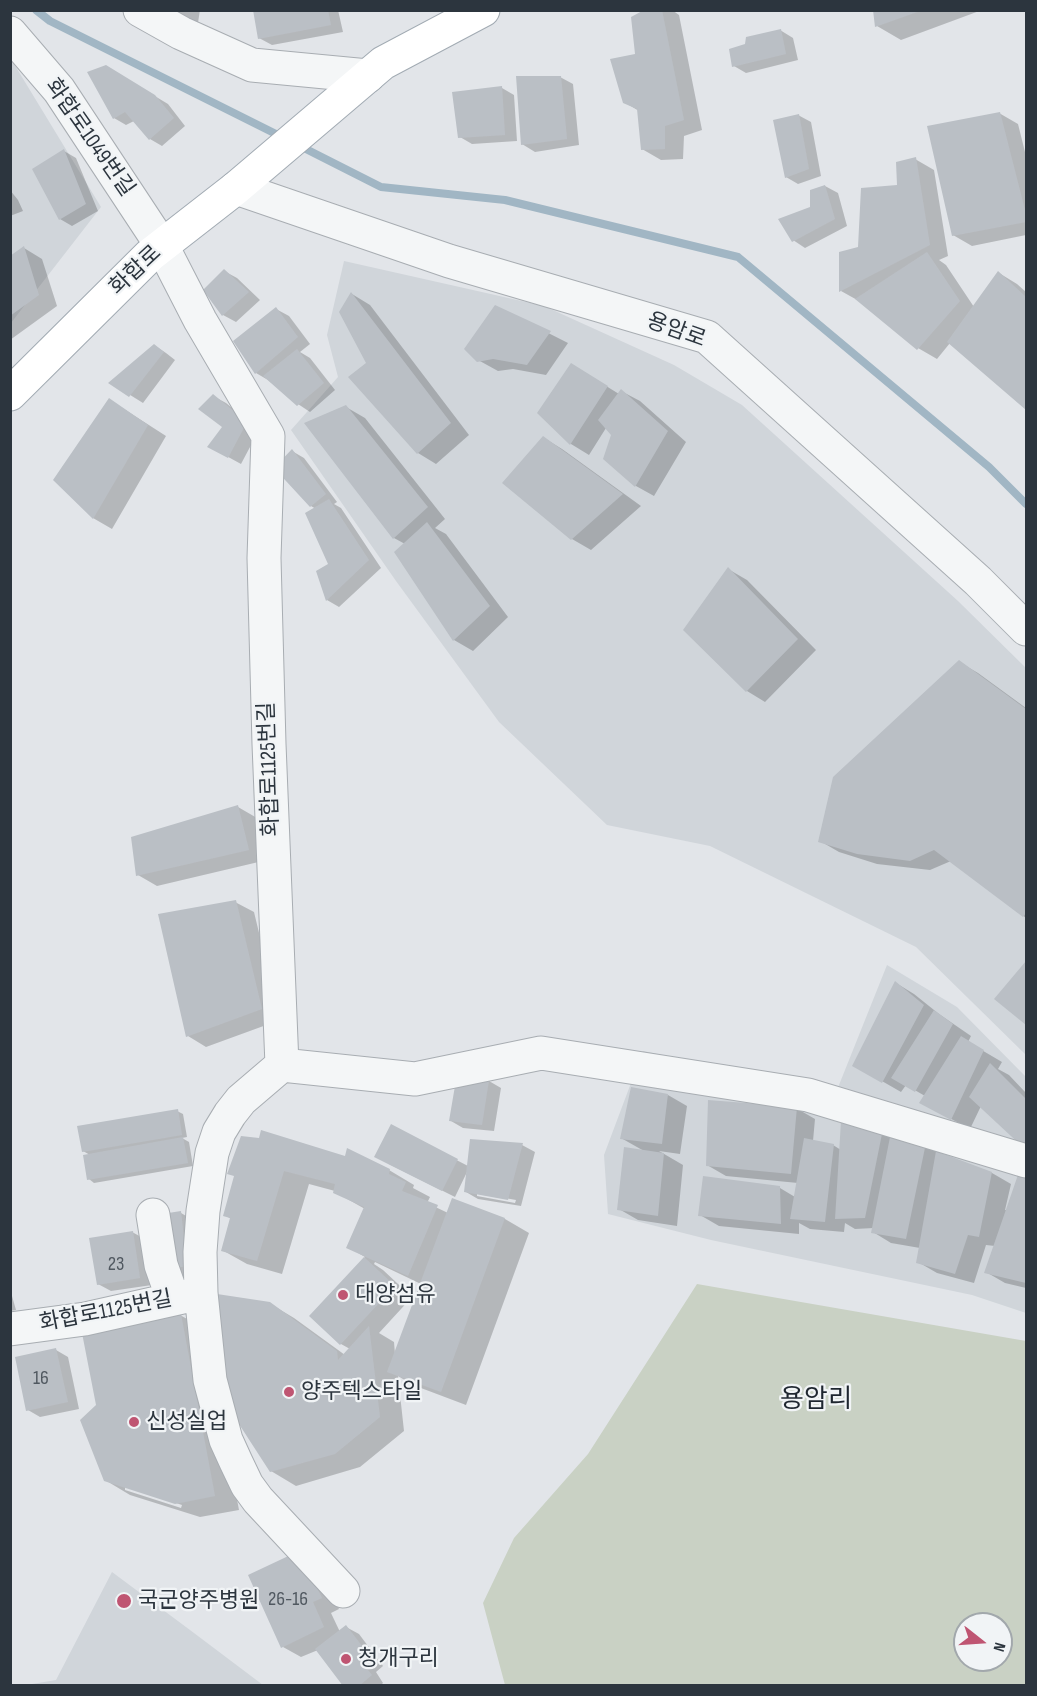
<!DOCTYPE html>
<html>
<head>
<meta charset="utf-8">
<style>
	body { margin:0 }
	#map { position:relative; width:1037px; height:1696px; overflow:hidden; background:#e2e5e9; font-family:"Sofia Sans Condensed",sans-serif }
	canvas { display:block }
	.frame { position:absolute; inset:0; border:12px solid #2c353e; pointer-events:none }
	.north { position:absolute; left:953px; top:1612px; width:60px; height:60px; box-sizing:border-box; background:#f1f4f6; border:2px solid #a2a8ac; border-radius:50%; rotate:107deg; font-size:16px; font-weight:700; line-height:24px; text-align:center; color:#2c353e }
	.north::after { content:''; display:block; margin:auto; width:21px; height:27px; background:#bf5572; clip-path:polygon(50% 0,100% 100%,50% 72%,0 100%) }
</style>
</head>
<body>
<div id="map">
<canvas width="1037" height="1696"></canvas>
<div class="frame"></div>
<div class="north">N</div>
</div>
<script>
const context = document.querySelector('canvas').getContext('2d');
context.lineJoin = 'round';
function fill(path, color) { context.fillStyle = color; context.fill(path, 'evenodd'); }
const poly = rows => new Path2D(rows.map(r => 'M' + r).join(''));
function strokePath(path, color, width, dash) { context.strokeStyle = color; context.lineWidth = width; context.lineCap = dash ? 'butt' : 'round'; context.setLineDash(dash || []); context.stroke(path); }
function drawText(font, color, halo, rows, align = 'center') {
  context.font = font + ' "Sofia Sans Condensed","Noto Sans KR",sans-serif'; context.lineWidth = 4.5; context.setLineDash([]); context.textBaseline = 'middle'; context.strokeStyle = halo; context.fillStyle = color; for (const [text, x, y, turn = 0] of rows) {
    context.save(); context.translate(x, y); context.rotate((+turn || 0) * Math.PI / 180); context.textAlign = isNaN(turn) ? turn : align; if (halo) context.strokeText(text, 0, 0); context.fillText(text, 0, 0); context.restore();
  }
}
const built = poly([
	[11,59,101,207,11,323],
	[344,261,544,306,674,365,742,405,958,601,1026,668,1026,1055,916,947,710,846,607,825,499,722,396,581,291,430,338,377,327,335],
	[887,965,957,1007,1026,1077,1026,1313,972,1295,711,1240,608,1214,604,1155,643,1051,837,1090],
	[112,1572,190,1630,263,1685,26,1685,56,1680]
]);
const green = poly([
	[697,1284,1026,1341,1026,1685,505,1685,483,1603,514,1538,588,1454],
	[965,1624,1001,1624,1001,1660,965,1660]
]);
const shadow = poly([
	[165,10,200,10,197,29],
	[255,10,338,10,343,32,272,45,259,38],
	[647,10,672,10,679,15,702,130,684,136,683,159,661,160,642,149,639,111,624,102],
	[874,10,982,10,901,40,877,26],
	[780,30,793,38,798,60,746,73,734,66],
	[118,74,168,104,185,126,162,146,150,139,134,121,126,125,114,118],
	[560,77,573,84,579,145,535,152,522,144],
	[502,88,514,95,517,141,472,144,460,137],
	[999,113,1018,124,1026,156,1026,235,972,246,953,235],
	[798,115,811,122,821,176,798,184,786,177],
	[64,151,76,158,98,211,72,226,60,219],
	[915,159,934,170,948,256,939,260,946,265,974,307,999,273,1017,284,1026,292,1026,408,950,343,937,359,918,348,859,301,841,291,860,248],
	[825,186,838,193,847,226,805,248,793,240],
	[10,190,18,200,23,211,10,216],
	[24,248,42,259,57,306,10,340,10,258],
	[224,271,237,278,260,300,236,322,223,315,205,290],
	[352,294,370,305,469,435,436,464,418,453,368,363],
	[495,306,568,343,546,375,513,369,498,371,478,360],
	[276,309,289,316,310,344,300,352,310,358,335,390,310,412,298,404,268,380,256,373],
	[154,345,166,353,175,360,143,403,111,383],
	[590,376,619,394,621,391,640,401,686,442,654,496,636,486,605,459,612,435,606,428,589,455,571,444,539,412],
	[213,396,226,403,259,430,241,464,210,447,224,426],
	[110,400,166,436,112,529,93,518],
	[346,407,365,418,445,519,435,528,446,534,508,617,473,651,454,640,405,544,394,538],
	[544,438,562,449,641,506,591,550,572,539],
	[292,451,304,458,337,502,334,504,341,508,381,568,339,607,327,600,330,565,316,509,311,506],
	[728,569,747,580,816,650,765,702,747,691],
	[959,662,978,673,1026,708,1026,918,951,861,930,870,877,864,839,852,820,841],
	[238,807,257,818,267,860,157,886,138,875],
	[235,902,254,912,280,1020,206,1047,188,1036],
	[1026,964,1026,1023,997,999],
	[896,983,914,994,939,1014,971,1036,968,1042,1002,1062,998,1069,1009,1075,1026,1093,1026,1148,981,1106,970,1129,940,1113,925,1096,906,1085,901,1092,854,1065],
	[489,1081,501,1088,494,1131,463,1128,451,1121],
	[668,1095,687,1106,680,1154,659,1151,683,1165,677,1226,638,1220,619,1209,644,1151,621,1138],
	[796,1108,815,1119,813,1141,833,1145,841,1150,843,1123,925,1145,944,1156,992,1173,1011,1184,1005,1210,1007,1210,1026,1173,1026,1288,1005,1283,986,1272,995,1246,986,1245,974,1283,937,1273,918,1262,920,1248,891,1243,873,1232,874,1228,855,1229,845,1223,844,1232,810,1229,799,1223,799,1234,719,1226,700,1215,780,1188,795,1197,798,1183,726,1176,707,1165],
	[177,1111,183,1114,187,1137,182,1138,189,1142,193,1166,94,1183,89,1179,90,1155,83,1151],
	[391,1126,468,1166,522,1145,535,1152,521,1206,478,1199,466,1192,467,1172,455,1197,389,1164],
	[477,1193,516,1200,515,1203,477,1196],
	[242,1137,389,1170,414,1185,413,1188,430,1197,427,1203,448,1213,452,1200,505,1219,529,1233,466,1405,413,1385,398,1376,404,1431,360,1467,296,1486,271,1471,269,1303,294,1318,345,1355,350,1349,341,1344,311,1316,365,1257,348,1247,365,1209,335,1192,335,1191,309,1184,282,1274,247,1264,222,1250,231,1219,225,1215,235,1176],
	[375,1262,421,1284,395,1354,394,1342,379,1333,412,1297,383,1270,374,1264],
	[181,1213,193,1220,199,1273,182,1275,170,1268],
	[132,1232,145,1239,152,1285,111,1291,98,1284],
	[10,1289,16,1310,10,1311],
	[180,1315,205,1329,239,1510,200,1517,130,1495,105,1480,97,1405],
	[125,1486,182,1505,181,1508,125,1490],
	[56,1350,68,1357,79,1409,40,1417,28,1410],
	[318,1563,339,1609,331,1613,340,1632,346,1627,359,1634,383,1666,376,1672,383,1683,380,1686,345,1686,318,1650,301,1657,283,1647]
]);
const stream = poly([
	[36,10,50,21,284,138],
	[298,145,381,187,505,200,738,257,989,467,1026,504]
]);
const building = poly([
	[253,10,328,10,331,25,258,39],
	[644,10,662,10,684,120,665,126,665,149,641,150,637,109,623,103,610,59,635,54,631,17],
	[873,10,920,10,920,11,875,27],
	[781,29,786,54,732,67,729,49,745,44,746,37],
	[106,65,155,95,174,118,149,140,125,112,113,119,87,72],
	[516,76,561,76,567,139,521,145],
	[502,86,505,135,458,138,452,92],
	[1000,112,1026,214,1026,222,952,236,927,126],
	[799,114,809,169,785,178,773,120],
	[64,149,86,204,59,220,32,169],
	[916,157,930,245,839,292,839,252,858,247,861,188,897,185,896,162],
	[825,185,835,219,792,242,778,219,810,207,810,190],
	[24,246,39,295,10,316,10,256],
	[927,252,960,301,917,350,855,299],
	[224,269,249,292,222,316,203,290],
	[998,271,1026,297,1026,410,947,342],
	[351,292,451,423,417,454,348,377,366,363,339,312],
	[495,305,551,331,527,365,493,359,477,362,464,349],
	[276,307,298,337,255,374,233,341],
	[154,344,164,352,129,397,108,383],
	[297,349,324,383,297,406,263,376],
	[571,363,608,386,570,445,537,413],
	[621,389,668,431,635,487,603,459,611,435,598,420],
	[213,394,247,422,228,458,207,447,222,427,198,409],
	[109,398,148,425,93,519,53,480],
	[346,405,428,507,393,539,304,423],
	[543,436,623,494,571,540,502,483],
	[292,449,326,494,310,507,274,468],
	[329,499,369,560,326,601,316,571,328,564,305,513],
	[427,522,490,606,453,641,394,552],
	[728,567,798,639,746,692,683,630],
	[959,660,1026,709,1026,913,1023,917,934,850,910,861,857,854,818,842,833,777],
	[238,805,249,850,136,876,131,837],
	[236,900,262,1009,186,1037,158,914],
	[1026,961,1026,1025,994,999],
	[895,981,924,1005,882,1083,852,1066],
	[934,1010,953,1024,915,1092,891,1078],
	[961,1036,984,1050,951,1120,919,1103],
	[990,1063,1026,1099,1026,1150,969,1097],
	[456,1080,489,1080,482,1125,449,1121],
	[631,1087,668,1094,662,1144,620,1139],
	[708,1100,797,1107,791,1174,706,1166],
	[178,1109,182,1135,82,1152,77,1126],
	[841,1121,883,1129,865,1218,835,1219],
	[391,1124,458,1159,442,1191,374,1157],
	[261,1130,345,1156,347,1148,390,1169,389,1174,406,1182,402,1191,438,1205,408,1276,346,1248,364,1207,333,1193,335,1184,284,1171,257,1261,221,1251,230,1218,223,1216,234,1176,227,1174,241,1136,259,1138],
	[183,1137,188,1163,87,1180,83,1155],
	[890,1137,926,1143,906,1239,871,1233],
	[804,1138,834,1144,825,1222,790,1219],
	[470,1139,523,1143,508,1200,464,1192],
	[624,1147,664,1153,658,1216,617,1210],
	[936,1151,992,1172,979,1237,968,1235,955,1274,916,1263],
	[1020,1169,1026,1172,1026,1283,984,1273],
	[703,1176,780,1186,781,1224,698,1216],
	[452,1198,505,1218,441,1392,387,1372],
	[181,1211,187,1266,169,1269,162,1214],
	[133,1231,140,1278,97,1285,89,1238],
	[364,1257,395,1286,340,1345,309,1316],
	[217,1294,270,1302,337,1351,338,1360,369,1326,380,1417,335,1454,270,1472,237,1421,221,1362],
	[181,1314,215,1496,175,1504,104,1481,80,1420,96,1405,82,1333],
	[56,1348,68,1402,26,1411,15,1357],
	[299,1551,322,1598,313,1602,324,1627,281,1648,248,1575],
	[346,1625,372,1659,364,1665,372,1675,359,1686,343,1686,315,1649]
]);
const minor = poly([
	[140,10,181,33,252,65,368,76],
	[10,33,59,90,162,246,200,320,268,436,264,558,269,744,282,1065,241,1100,230,1114,219,1132,212,1153,203,1211,200,1252,201,1293,210,1380,226,1440,236,1462,247,1485,258,1500,343,1591],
	[236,188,449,261,707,337,978,581,1026,629],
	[282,1065,415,1079,541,1053,808,1095,1026,1161],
	[153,1215,161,1265,173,1299],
	[10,1329,85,1319,201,1293]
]);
const major = poly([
	[10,394,150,255,236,188,383,63,483,10]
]);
const markers = [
	[343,1295,6,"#bf5572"],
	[289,1392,6,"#bf5572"],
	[134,1422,6,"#bf5572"],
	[124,1601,8,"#bf5572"],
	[346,1659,6,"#bf5572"]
];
const numberNames = [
	["23",116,1265],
	["16",41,1379],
	["26-16",288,1600]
];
const streetNames = [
	["화합로1049번길",89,138,55],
	["화합로",136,271,-43],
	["용암로",676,331,20],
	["화합로1125번길",270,769,-92],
	["화합로1125번길",106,1312,-11]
];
const poiNames = [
	["대양섬유",355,1295],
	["양주텍스타일",301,1392],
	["신성실업",146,1422],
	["국군양주병원",138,1601],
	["청개구리",358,1659]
];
const quarterNames = [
	["용암리",816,1400]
];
fill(built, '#d0d5da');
fill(green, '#c9d1c4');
fill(shadow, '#0003');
strokePath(stream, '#a1b6c4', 8);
fill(building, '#babfc5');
strokePath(minor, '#a8adb2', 35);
strokePath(major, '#a2abb3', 35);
strokePath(minor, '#f4f6f7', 33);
strokePath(major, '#fff', 33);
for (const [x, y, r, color] of markers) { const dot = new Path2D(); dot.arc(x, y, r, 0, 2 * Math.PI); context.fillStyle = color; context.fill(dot); strokePath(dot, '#f1f4f6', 2); }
drawText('20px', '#505860', null, numberNames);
drawText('22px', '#2c353e', '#f1f4f6', streetNames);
drawText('22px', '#2c353e', '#f1f4f6', poiNames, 'left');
drawText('26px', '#1e262f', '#f1f4f6', quarterNames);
</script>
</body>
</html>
